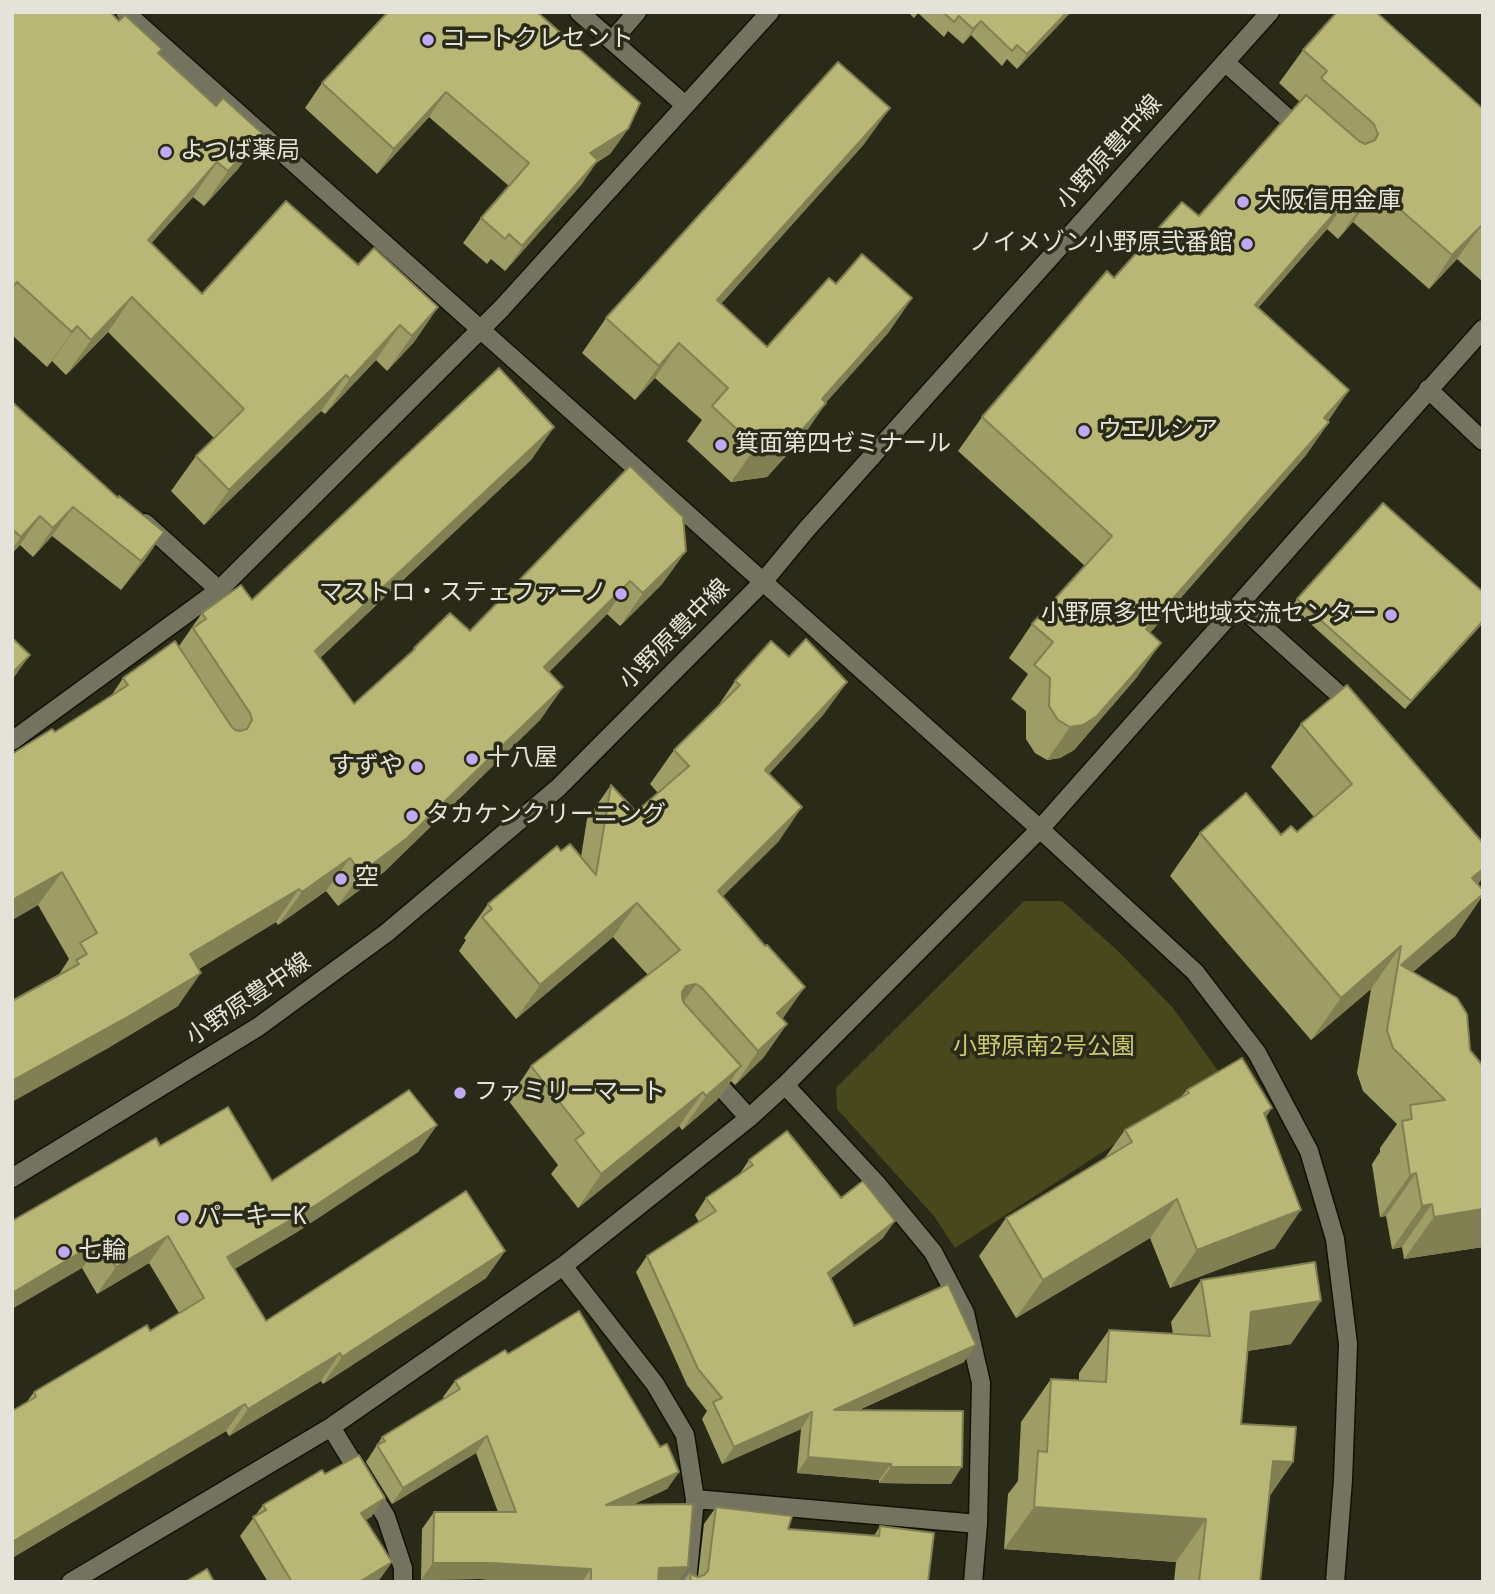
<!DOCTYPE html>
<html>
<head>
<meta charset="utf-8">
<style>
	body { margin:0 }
	#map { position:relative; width:1495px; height:1594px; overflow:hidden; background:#2a2a19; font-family:"DM Sans",sans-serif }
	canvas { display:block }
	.frame { position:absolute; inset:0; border:14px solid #e3e3d9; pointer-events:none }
</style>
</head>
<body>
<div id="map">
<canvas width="1495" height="1594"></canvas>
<div class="frame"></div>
</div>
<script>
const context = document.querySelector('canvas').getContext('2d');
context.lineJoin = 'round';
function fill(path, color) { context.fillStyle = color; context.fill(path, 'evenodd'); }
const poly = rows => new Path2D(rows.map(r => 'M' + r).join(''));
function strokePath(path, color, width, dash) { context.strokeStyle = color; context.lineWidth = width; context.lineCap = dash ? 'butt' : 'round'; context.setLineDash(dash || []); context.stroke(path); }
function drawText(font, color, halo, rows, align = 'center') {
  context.font = font + ' "DM Sans","Noto Sans JP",sans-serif'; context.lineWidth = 7; context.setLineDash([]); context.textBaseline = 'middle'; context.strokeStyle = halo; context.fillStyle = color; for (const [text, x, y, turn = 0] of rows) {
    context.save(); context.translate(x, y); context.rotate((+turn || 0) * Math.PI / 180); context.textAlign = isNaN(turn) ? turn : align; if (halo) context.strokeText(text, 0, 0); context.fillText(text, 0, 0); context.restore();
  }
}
const green = poly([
	[1024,901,1062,901,1118,951,1173,1008,1221,1075,955,1248,934,1216,837,1109,836,1088]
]);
const minor = poly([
	[125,12,1040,829,1195,972,1257,1053,1309,1151,1335,1239,1348,1344,1343,1480,1335,1582],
	[579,12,685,105],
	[612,41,637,12],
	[1225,62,1303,132],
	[1428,389,1483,441],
	[145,523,219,590],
	[1239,605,1353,707],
	[12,741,219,590,502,308,770,12],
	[709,1074,749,1118],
	[785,1085,876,1183,933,1252,965,1313,981,1383,978,1524,973,1582],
	[12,1178,258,1027,385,934,559,787,763,582,806,530,1270,12],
	[563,1266,655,1384,685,1435,695,1499,978,1524],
	[331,1427,386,1517,403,1568,403,1582],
	[71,1582,331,1427,563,1266,749,1118,785,1085,1040,829,1483,329],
	[687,1582,695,1499]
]);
const wall = poly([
	[12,12,119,21,162,49,158,54,216,106,263,134,238,169,204,206,193,197,151,243,202,294,358,265,438,307,414,342,387,371,376,360,325,414,321,411,204,525,171,491,196,456,214,438,108,332,66,375,52,361,47,367,12,335],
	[388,12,628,129,610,154,596,163,581,185,505,271,491,259,487,264,463,243,481,218,509,186,429,117,377,174,305,108,322,83],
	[908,12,1071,12,1017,69,1007,59,1002,66,971,35,963,44,948,31,944,37,918,13,914,18],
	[1303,50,1483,109,1483,282,1457,259,1429,289,1353,222,1338,239,1327,229,1258,308,1349,390,1328,421,1329,422,1306,455,1150,633,1137,677,1074,750,1060,758,1047,760,1035,753,1026,739,1026,711,1011,699,1028,674,1009,658,1032,624,1085,566,958,451,982,417,1114,278,1199,216,1300,102,1279,83],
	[865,143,721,304,767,347,836,284,912,298,888,333,826,402,802,438,767,477,731,482,687,441,702,420,655,378,635,400,582,353,606,318],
	[12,402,118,498,164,532,144,561,121,590,52,536,33,557,20,545,12,553],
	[554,427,531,460,320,658,354,704,410,654,414,648,470,631,686,551,662,584,620,626,607,614,549,672,563,687,540,720,384,872,338,906,326,891,278,925,276,922,199,969,178,1006,103,1051,58,976,69,959,38,905,12,920,12,754,55,732,111,696,123,678,179,648,179,646,202,613,252,600],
	[1297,599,1483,623,1405,709,1292,607],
	[789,657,847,682,823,715,769,774,779,841,722,897,783,1019,787,1024,763,1058,735,1085,731,1081,717,1100,682,1130,679,1126,578,1208,551,1174,558,1165,508,1100,531,1066,648,975,613,937,516,1019,459,951,466,940,464,938,488,904,561,851,581,857,587,819,611,785,636,812,658,793,650,784,674,750,716,709,735,681],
	[1301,724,1483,843,1483,877,1478,884,1483,895,1455,936,1413,972,1470,1050,1483,1066,1483,1247,1404,1259,1402,1247,1392,1249,1386,1216,1380,1217,1372,1164,1380,1152,1380,1148,1397,1124,1363,1091,1357,1073,1371,989,1311,1040,1170,876,1200,833,1281,835,1297,832,1314,817,1271,767],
	[1187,1090,1266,1118,1275,1248,1170,1288,1150,1238,1016,1318,979,1256,1006,1218,1104,1159,1125,1130,1182,1096],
	[437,1125,418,1152,297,1232,234,1269,266,1321,505,1251,486,1278,323,1384,321,1381,229,1436,226,1431,12,1558,12,1411,26,1403,34,1392,150,1331,179,1313,149,1263,97,1294,82,1268,160,1146,272,1181],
	[749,1160,841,1198,883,1238,831,1278,854,1326,964,1362,859,1410,951,1484,879,1483,879,1480,797,1473,801,1429,722,1464,702,1419,707,1411,687,1385,636,1272,647,1256,699,1222,695,1215,706,1198,739,1175],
	[1201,1280,1291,1344,1248,1351,1241,1424,1293,1462,1269,1497,1260,1582,1174,1582,1176,1562,1004,1549,1008,1494,1018,1481,1021,1422,1051,1379,1079,1380,1079,1373,1109,1330,1173,1334,1171,1322],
	[508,1354,660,1447,679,1472,667,1489,632,1505,688,1567,677,1582,514,1582,480,1579,421,1580,422,1529,434,1512,498,1512,476,1453,392,1504,366,1462,382,1437,444,1399,443,1397,455,1381],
	[325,1474,372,1516,366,1520,392,1562,379,1580,376,1582,268,1582,240,1536,263,1505],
	[716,1507,788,1529,874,1536,880,1526,928,1582,683,1582,690,1572,693,1575,698,1577,704,1524]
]);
const shadedWall = poly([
	[1067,12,1071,12,1017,69,1027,54],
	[981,21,971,35,963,44,973,29],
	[446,92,429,117,377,174,394,149],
	[890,108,865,143,693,335,717,300],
	[628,129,610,154,596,163,581,185,505,271,590,153],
	[263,134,238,169,204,206,228,171],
	[217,162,193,197,123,275,148,240],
	[1377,189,1353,222,1338,239,1362,205],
	[1350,195,1327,229,1231,338,1255,305],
	[1481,226,1457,259,1429,289,1452,255],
	[132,297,108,332,66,375,91,340],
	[912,298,888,333,798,434,822,399],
	[438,307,414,342,387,371,412,336],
	[400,325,376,360,325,414,350,379],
	[77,326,52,361,47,367,72,332],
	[679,343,655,378,635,400,659,366],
	[346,375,321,411,204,525,229,490],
	[1349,390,1326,424,1324,418],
	[826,403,802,438,767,477,731,482,756,447],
	[1329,422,1306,455,1123,663,1146,629],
	[554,427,531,460,292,684,315,651],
	[73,507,52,536,33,557,53,528],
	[40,516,20,545,12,553,12,549,21,537],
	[164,532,144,561,121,590,141,561],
	[686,551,662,584,620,626,643,593],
	[630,581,607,614,520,700,544,667],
	[1483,621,1483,623,1405,709,1411,701],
	[1161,643,1137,677,1074,750,1060,758,1047,760,1070,727],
	[30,655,12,680,12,673],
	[847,682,823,715,741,804,765,770],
	[563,687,540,720,384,872,338,906,361,873],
	[802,807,779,841,694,925,718,891],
	[350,858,326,891,278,925,302,892],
	[1483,869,1483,877,1466,901,1472,878],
	[62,872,38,905,12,920,12,900],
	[299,889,276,922,167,988,190,954],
	[1483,894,1455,936,1395,987,1401,965],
	[637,903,613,937,516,1019,540,985],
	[1401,946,1371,989,1311,1040,1341,998],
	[201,973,178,1006,103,1051,12,1102,12,1081],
	[696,984,672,1018,662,1020,686,986],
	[805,987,781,1021,753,1047,777,1013],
	[787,1024,763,1058,735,1085,758,1051],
	[741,1066,717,1100,682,1130,706,1096],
	[703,1092,679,1126,578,1208,601,1174],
	[1272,1108,1246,1147,1264,1113],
	[437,1125,418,1152,297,1232,208,1285,227,1257],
	[1416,1173,1386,1216,1380,1217,1410,1175],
	[1177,1199,1150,1238,1016,1318,1043,1280],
	[1432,1204,1402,1247,1392,1249,1422,1206],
	[1483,1209,1483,1247,1404,1259,1434,1217],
	[1301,1210,1275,1248,1170,1288,1197,1250],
	[895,1221,883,1238,816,1290,828,1273],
	[168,1236,149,1263,97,1294,116,1267],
	[101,1240,82,1268,12,1309,12,1293],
	[505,1251,486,1278,323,1384,342,1357],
	[1321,1301,1291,1344,1221,1355,1251,1312],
	[976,1345,964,1362,822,1426,834,1410],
	[340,1353,321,1381,229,1436,248,1409],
	[245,1404,226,1431,12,1558,12,1542],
	[812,1412,801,1429,722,1464,734,1447],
	[487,1436,476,1453,392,1504,403,1488],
	[808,1457,891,1464,879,1480,797,1473],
	[1273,1461,1293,1462,1263,1505],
	[891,1467,962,1467,951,1484,879,1483],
	[679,1472,667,1489,595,1522,606,1505],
	[385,1498,372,1516,349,1531,361,1513],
	[1034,1507,1206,1519,1176,1562,1004,1549],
	[392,1562,379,1580,376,1582,359,1582],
	[433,1563,492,1563,591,1569,582,1582,514,1582,480,1579,421,1580],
	[688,1567,677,1582,649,1582,659,1568]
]);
const building = poly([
	[12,12,110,12,119,21,125,15,162,49,158,53,216,106,223,98,263,134,228,171,217,162,148,240,202,294,286,201,358,265,374,248,438,307,412,336,400,325,350,379,346,375,229,490,196,456,244,409,132,297,91,340,77,326,72,332,17,282,12,287,12,12],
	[388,12,537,12,640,103,628,129,590,153,598,160,522,246,509,234,505,239,481,218,529,163,446,92,394,149,322,83,388,12],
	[943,12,1067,12,1027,54,1017,45,1012,51,981,21,973,29,959,16,954,22,943,12],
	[1337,12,1376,12,1483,109,1483,227,1481,226,1452,255,1377,189,1362,205,1350,195,1255,305,1349,390,1324,418,1329,422,1146,629,1161,643,1097,716,1083,725,1070,727,1058,720,1049,706,1050,678,1034,665,1053,642,1032,624,1112,536,982,417,1107,271,1114,278,1182,202,1199,216,1306,95,1359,141,1365,144,1375,140,1378,134,1374,124,1321,78,1327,71,1303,50,1337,12],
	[838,62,890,108,717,300,767,347,829,278,836,284,862,254,912,298,822,399,826,403,791,442,756,447,712,406,728,388,679,343,659,366,606,318,838,62],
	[499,368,554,427,315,651,354,704,415,649,414,648,450,613,470,631,630,466,683,517,686,551,643,593,630,581,544,667,563,687,407,838,361,873,350,858,302,892,299,889,190,954,201,973,126,1018,12,1081,12,1001,79,964,76,960,87,954,80,943,97,933,62,872,12,900,12,754,52,729,55,732,128,685,123,678,175,641,231,726,235,730,240,731,247,729,252,720,250,713,193,628,206,619,202,613,241,585,252,600,499,368],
	[12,402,118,498,119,496,164,532,141,561,73,507,53,528,40,516,21,537,12,529,12,402],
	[1383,503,1483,592,1483,621,1411,701,1297,599,1383,503],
	[12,638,30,655,12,673,12,638],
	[806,639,847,682,765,770,802,807,718,891,765,946,767,945,805,987,777,1013,787,1024,758,1051,701,987,696,984,686,986,682,992,682,998,684,1003,741,1066,706,1096,703,1092,601,1174,575,1140,584,1133,531,1066,680,950,637,903,540,985,482,917,492,909,488,904,557,846,561,851,570,844,596,875,611,785,636,812,689,766,674,750,740,685,735,681,771,641,789,657,806,639],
	[1347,685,1483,843,1483,869,1472,878,1483,890,1483,894,1401,965,1457,998,1467,1014,1470,1050,1483,1066,1483,1209,1434,1217,1432,1204,1422,1206,1416,1173,1410,1175,1402,1121,1412,1119,1410,1105,1445,1100,1393,1048,1387,1030,1401,946,1341,998,1200,833,1246,793,1281,835,1291,826,1297,832,1352,784,1301,724,1347,685],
	[1242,1058,1272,1108,1264,1113,1301,1210,1197,1250,1177,1199,1043,1280,1006,1218,1132,1142,1125,1130,1189,1093,1187,1090,1242,1058],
	[409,1090,437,1125,316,1205,227,1257,266,1321,466,1191,505,1251,342,1357,340,1353,248,1409,245,1404,12,1542,12,1411,36,1397,34,1392,147,1325,150,1331,204,1298,168,1236,116,1267,101,1240,12,1293,12,1221,156,1138,160,1146,228,1107,272,1181,409,1090],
	[787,1131,841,1198,863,1181,895,1221,828,1273,854,1326,948,1284,976,1345,834,1410,963,1411,962,1467,891,1467,891,1464,808,1457,812,1412,734,1447,713,1402,722,1398,698,1369,647,1256,716,1211,706,1198,753,1165,749,1160,787,1131],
	[1315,1262,1321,1301,1251,1312,1241,1424,1296,1427,1293,1462,1273,1461,1260,1582,1199,1582,1206,1519,1034,1507,1038,1451,1047,1452,1051,1379,1106,1382,1109,1330,1210,1336,1201,1280,1315,1262],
	[579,1311,660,1447,667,1444,679,1472,606,1505,693,1504,688,1567,659,1568,658,1582,591,1582,591,1569,492,1563,433,1563,434,1512,516,1512,487,1436,403,1488,377,1445,385,1441,382,1437,460,1389,455,1381,505,1350,508,1354,579,1311],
	[359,1455,385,1498,361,1513,392,1562,359,1582,292,1582,253,1517,266,1510,263,1505,322,1470,325,1474,359,1455],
	[716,1507,792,1516,788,1529,879,1536,880,1526,934,1533,928,1582,691,1582,690,1572,693,1575,698,1577,704,1575,708,1571,716,1507],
	[207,1569,214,1582,185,1582,207,1569]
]);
const markers = [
	[428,40,7,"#c1a8f3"],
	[166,152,7,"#c1a8f3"],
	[1243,202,7,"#c1a8f3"],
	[1247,244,7,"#c1a8f3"],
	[1084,431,7,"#c1a8f3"],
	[721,445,7,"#c1a8f3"],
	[621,594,7,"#c1a8f3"],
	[1391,615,7,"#c1a8f3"],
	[472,759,7,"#c1a8f3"],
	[417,767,7,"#c1a8f3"],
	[412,816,7,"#c1a8f3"],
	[341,879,7,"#c1a8f3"],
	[460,1093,7,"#c1a8f3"],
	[183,1218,7,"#c1a8f3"],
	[64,1252,7,"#c1a8f3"]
];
const poiNames = [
	["コートクレセント",442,40],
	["よつば薬局",180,152],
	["大阪信用金庫",1257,202],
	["ノイメゾン小野原弐番館",1233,244,"right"],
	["ウエルシア",1098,431],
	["箕面第四ゼミナール",735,445],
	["マストロ・ステェファーノ",607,594,"right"],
	["小野原多世代地域交流センター",1377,615,"right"],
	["十八屋",486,759],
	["すずや",403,767,"right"],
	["タカケンクリーニング",426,816],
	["空",355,879],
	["ファミリーマート",474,1093],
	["パーキーK",197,1218],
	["七輪",78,1252]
];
const streetNames = [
	["小野原豊中線",1110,153,-48],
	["小野原豊中線",675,635,-45],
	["小野原豊中線",249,1000,-34]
];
const parkNames = [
	["小野原南2号公園",1044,1048]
];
fill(green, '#48481d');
strokePath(minor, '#121204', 21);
strokePath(minor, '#737360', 18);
fill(wall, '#9e9d65');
fill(shadedWall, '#818053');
fill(building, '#b8b776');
strokePath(building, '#818053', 2);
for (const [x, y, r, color] of markers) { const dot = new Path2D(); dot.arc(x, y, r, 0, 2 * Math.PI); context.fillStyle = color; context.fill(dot); strokePath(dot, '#2a2a19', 2.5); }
drawText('24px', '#e3e3d9', '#2a2a19', poiNames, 'left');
drawText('24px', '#e3e3d9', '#2a2a19', streetNames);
drawText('24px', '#cac86b', '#2a2a19', parkNames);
</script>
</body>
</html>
